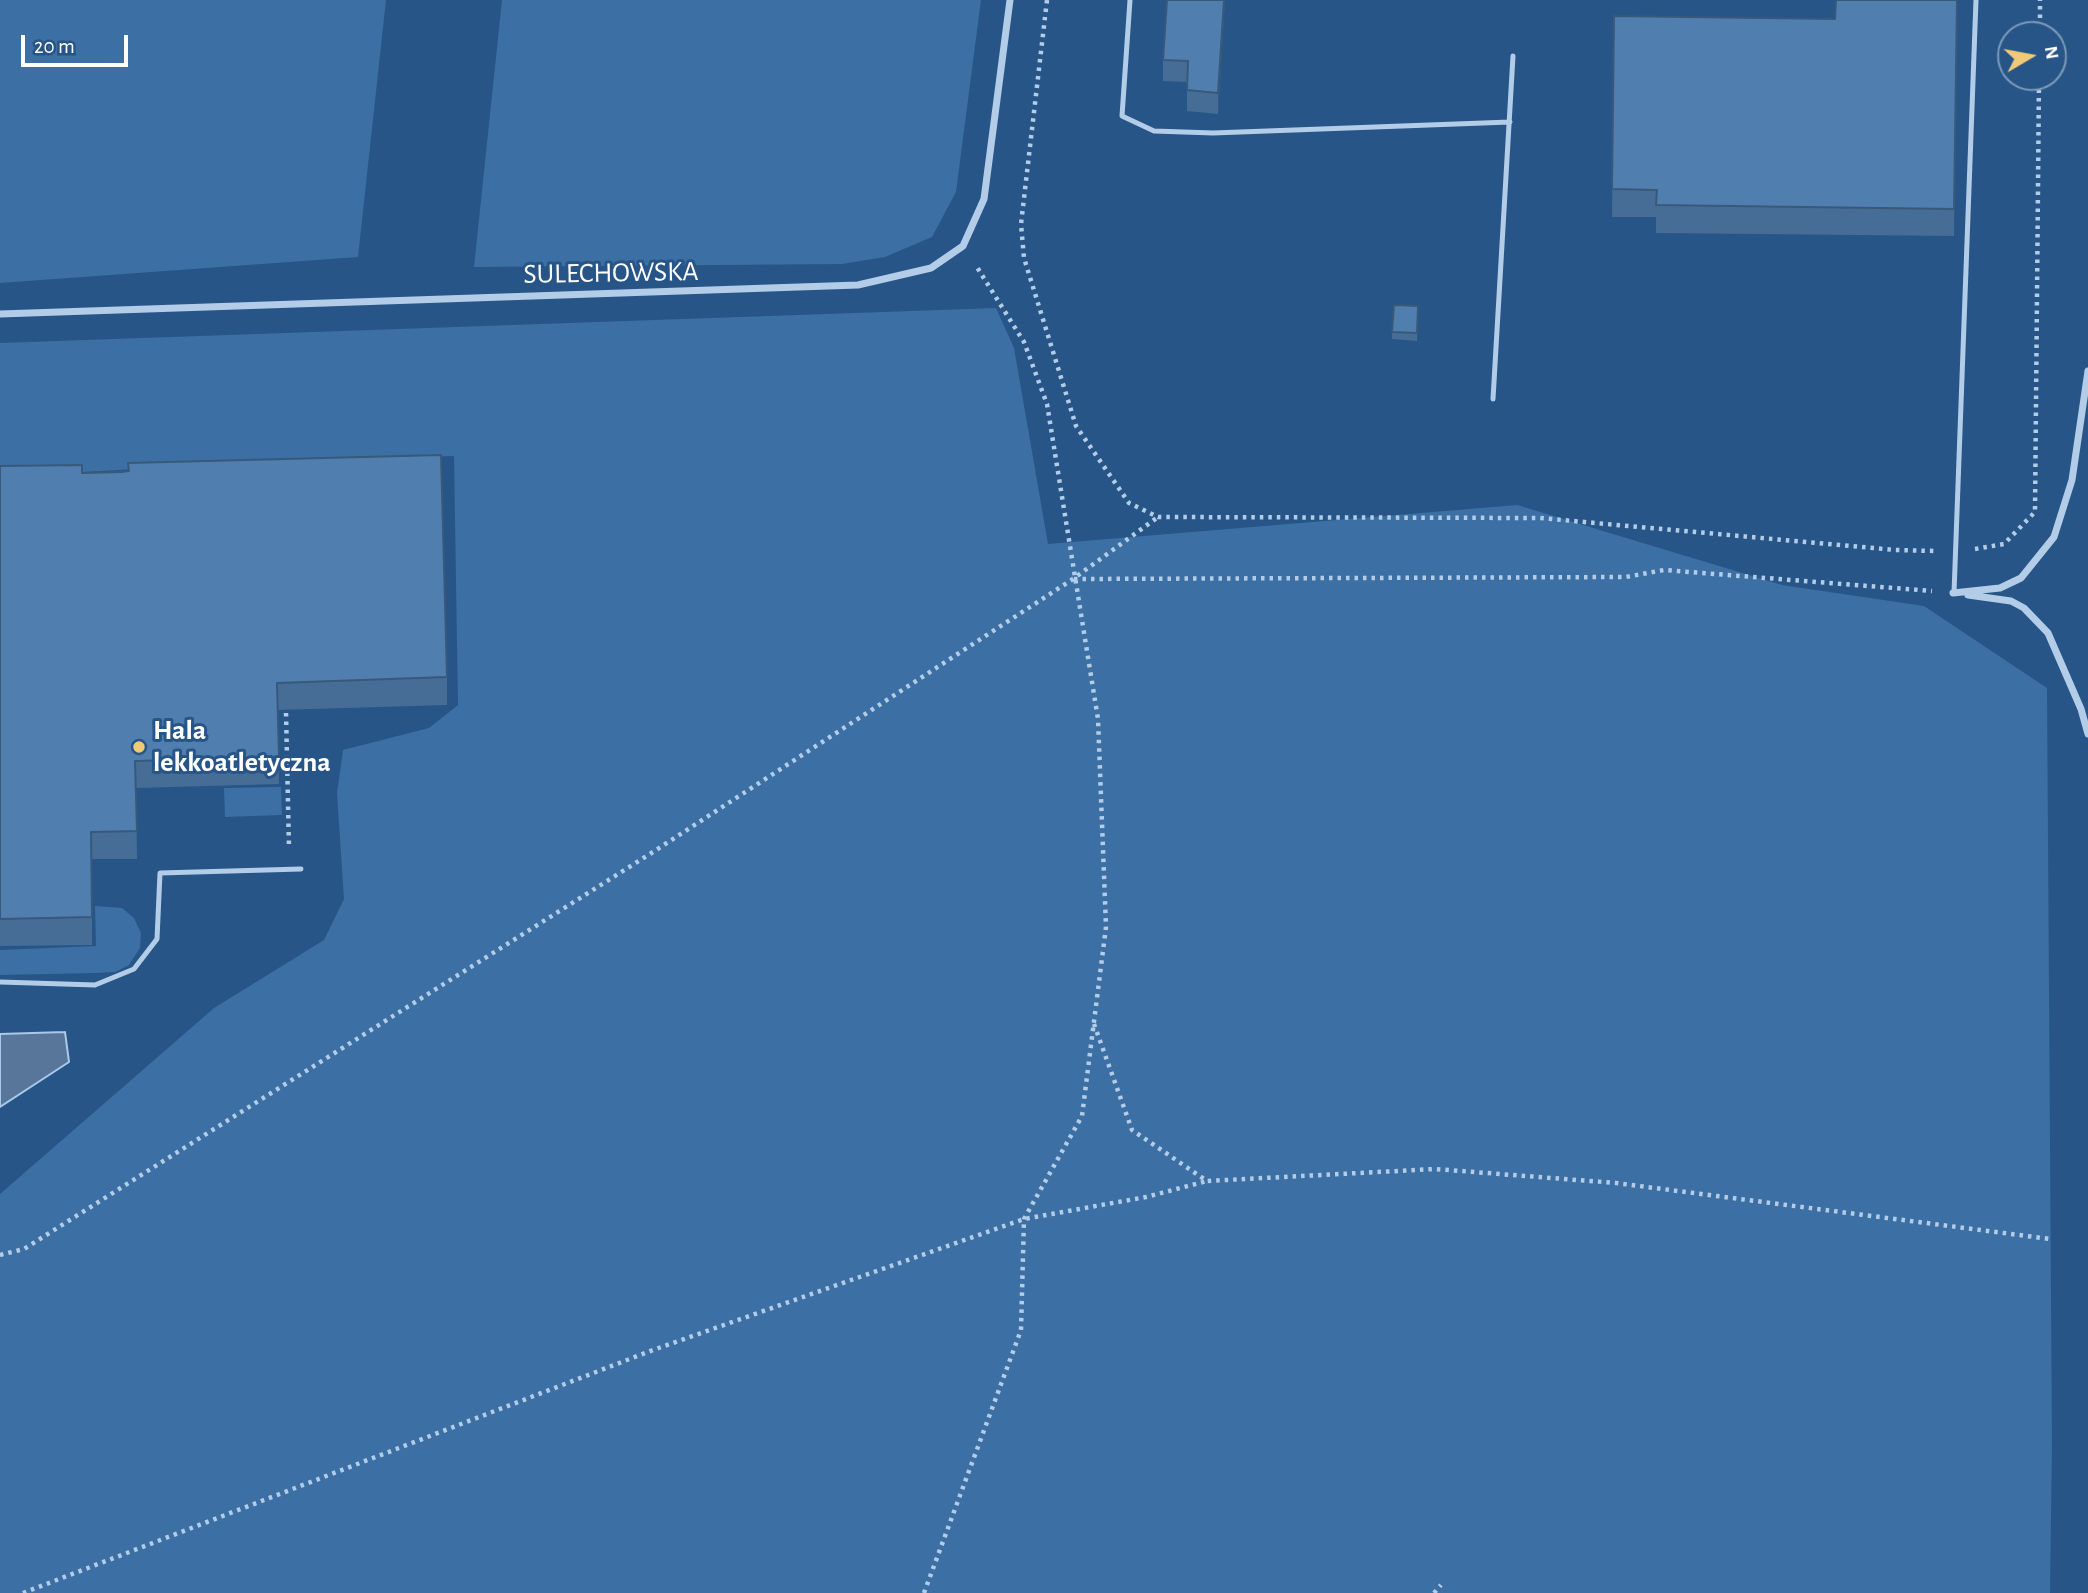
<!DOCTYPE html>
<html>
<head>
<meta charset="utf-8">
<style>
	body { margin:0 }
	#map { position:relative; width:2088px; height:1593px; overflow:hidden; background:#275587; font-family:"Alegreya Sans",sans-serif }
	canvas { display:block }
	.north { position:absolute; left:1997px; top:21px; width:70px; height:70px; box-sizing:border-box; background:#275587; border:2px solid #7d99b7; border-radius:50%; rotate:80deg; font-size:19px; font-weight:700; line-height:28px; text-align:center; color:#fff }
	.north::after { content:''; display:block; margin:auto; width:24px; height:32px; background:#f1c979; clip-path:polygon(50% 0,100% 100%,50% 72%,0 100%) }
	.scale { position:absolute; left:21px; top:35px; width:107px; height:32px; box-sizing:border-box; border:4px solid #fff; border-top:0; padding-left:9px; font-size:21px; line-height:24px; white-space:nowrap; color:#fff; -webkit-text-stroke:5px #275587; paint-order:stroke }
</style>
</head>
<body>
<div id="map">
<canvas width="2088" height="1593"></canvas>
<div class="north">N</div>
<div class="scale">20 m</div>
</div>
<script>
const context = document.querySelector('canvas').getContext('2d');
context.lineJoin = 'round';
function fill(path, color) { context.fillStyle = color; context.fill(path, 'evenodd'); }
const poly = rows => new Path2D(rows.map(r => 'M' + r).join(''));
function strokePath(path, color, width, dash) { context.strokeStyle = color; context.lineWidth = width; context.lineCap = dash ? 'butt' : 'round'; context.setLineDash(dash || []); context.stroke(path); }
function drawText(font, color, halo, rows, align = 'center') {
  context.font = font + ' "Alegreya Sans",sans-serif'; context.lineWidth = 6; context.setLineDash([]); context.textBaseline = 'middle'; context.strokeStyle = halo; context.fillStyle = color; for (const [text, x, y, turn = 0] of rows) {
    context.save(); context.translate(x, y); context.rotate((+turn || 0) * Math.PI / 180); context.textAlign = isNaN(turn) ? turn : align; if (halo) context.strokeText(text, 0, 0); context.fillText(text, 0, 0); context.restore();
  }
}
const green = poly([
	[0,0,386,0,358,257,0,283],
	[502,0,981,0,956,192,932,237,885,257,842,264,474,267],
	[996,308,1014,348,1048,544,1517,505,1782,585,1924,606,2047,688,2052,1445,2050,1593,0,1593,0,1194,214,1008,324,940,344,899,337,793,343,750,429,728,458,705,454,456,220,464,0,477,0,343],
	[281,787,282,815,225,817,224,788],
	[95,906,122,908,134,918,141,933,140,948,129,965,115,972,96,973,0,975,0,950,96,946]
]);
const water = poly([
	[65,1032,69,1062,0,1107,0,1034,65,1032]
]);
const path = poly([
	[1047,0,1021,224,1024,258,1076,426,1129,503,1158,517,1540,518,1895,550,1935,551],
	[2040,35,2040,0],
	[1975,549,2004,544,2035,512,2039,77],
	[1074,579,1626,577,1664,570,1932,591],
	[286,713,289,848],
	[1094,1024,1132,1130,1207,1181,1435,1169,1616,1183,2050,1239],
	[0,1255,24,1249,653,852,1073,579,1158,517],
	[23,1593,653,1350,1024,1219,1146,1197,1207,1181],
	[924,1593,1021,1330,1024,1219,1082,1116,1106,927,1098,719,1047,404,1024,342,975,264],
	[1434,1593,1441,1585]
]);
const lane = poly([
	[1130,0,1122,116,1154,131,1213,133,1510,122],
	[1493,399,1513,56],
	[1954,593,1976,0],
	[0,982,95,985,134,969,157,939,160,873,301,869]
]);
const street = poly([
	[0,314,858,285,931,268,963,246,984,199,1010,0],
	[1953,593,2000,588,2021,578,2054,537,2072,480,2088,371],
	[1968,595,2011,601,2024,608,2048,633,2081,709,2088,734]
]);
const wall = poly([
	[1225,0,1218,114,1187,111,1187,82,1163,81,1163,60],
	[1957,0,1954,236,1656,233,1656,217,1612,217,1614,16,1835,19,1871,1],
	[1418,306,1417,341,1392,339,1392,332],
	[128,463,447,677,447,705,278,710,279,784,136,788,137,859,92,859,92,945,0,946,0,466,82,473,128,471]
]);
const shadedWall = poly([
	[1224,0,1225,0,1218,114,1218,93]
]);
const building = poly([
	[1167,0,1224,0,1218,93,1187,90,1188,61,1163,60,1167,0],
	[1836,0,1957,0,1954,209,1656,205,1657,190,1612,189,1614,16,1835,19,1836,0],
	[1394,305,1418,306,1417,333,1392,332,1394,305],
	[441,455,447,677,277,683,279,757,135,761,137,831,91,832,92,917,0,919,0,466,82,465,82,473,122,472,129,471,128,463,441,455]
]);
const markers = [
	[139,747,7,"#f1c979"]
];
const streetNames = [
	["SULECHOWSKA",611,273,-1]
];
const poiNames = [
	["Hala",153,731],
	["lekkoatletyczna",153,763]
];
fill(green, '#3c6fa4');
fill(water, '#57769a');
strokePath(water, '#a8c9e9', 2);
strokePath(path, '#b3cde8', 4.5, [3.5, 5]);
strokePath(lane, '#b3cde8', 5);
strokePath(street, '#b3cde8', 7);
fill(wall, '#456d96');
fill(shadedWall, '#38597a');
fill(building, '#507faf');
strokePath(building, '#38597a', 2);
for (const [x, y, r, color] of markers) { const dot = new Path2D(); dot.arc(x, y, r, 0, 2 * Math.PI); context.fillStyle = color; context.fill(dot); strokePath(dot, '#275587', 2.5); }
drawText('28px', '#fff', '#275587', streetNames);
drawText('bold 28px', '#fff', '#275587', poiNames, 'left');
</script>
</body>
</html>
